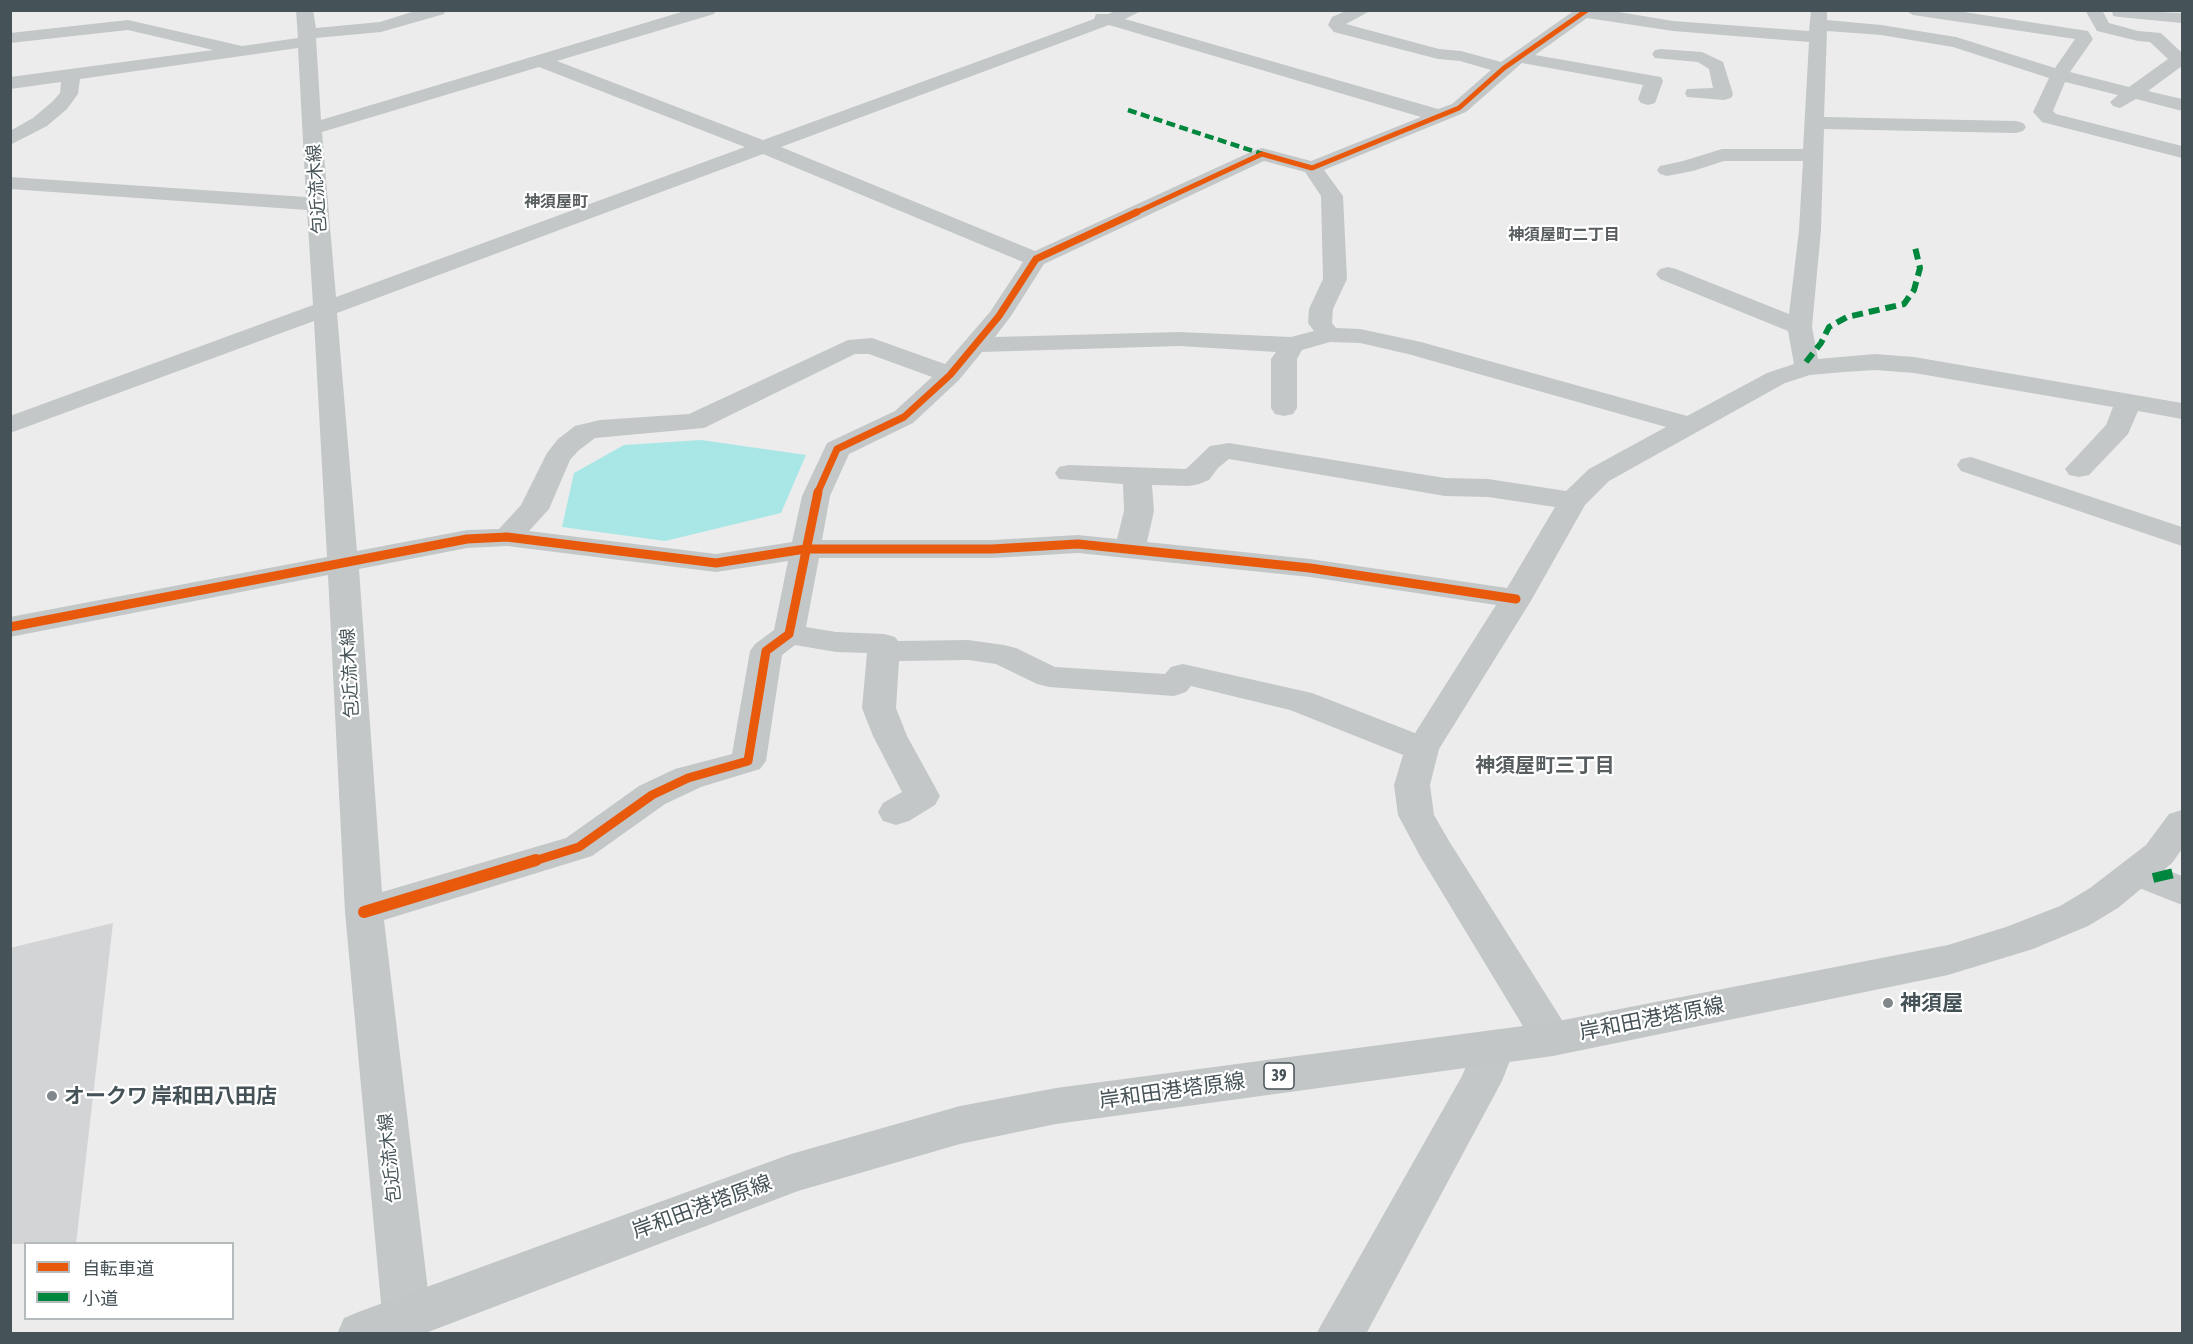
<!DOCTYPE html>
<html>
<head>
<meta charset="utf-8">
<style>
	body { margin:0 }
	#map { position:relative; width:2193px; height:1344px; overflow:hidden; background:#edecec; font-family:"Asap Condensed","Noto Sans JP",sans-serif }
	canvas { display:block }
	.frame { position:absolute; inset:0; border:12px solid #455257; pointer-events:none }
	.legend { position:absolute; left:24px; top:1242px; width:210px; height:78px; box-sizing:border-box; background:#fff; border:2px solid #b5babc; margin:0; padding:8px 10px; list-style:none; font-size:18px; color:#455257 }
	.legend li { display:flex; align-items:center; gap:12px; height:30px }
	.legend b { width:30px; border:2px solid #b5babc }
</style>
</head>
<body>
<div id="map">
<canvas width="2193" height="1344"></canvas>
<div class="frame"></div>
<ul class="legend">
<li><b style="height:8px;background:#e8590c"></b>自転車道</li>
<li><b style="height:8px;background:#00873e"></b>小道</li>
</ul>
</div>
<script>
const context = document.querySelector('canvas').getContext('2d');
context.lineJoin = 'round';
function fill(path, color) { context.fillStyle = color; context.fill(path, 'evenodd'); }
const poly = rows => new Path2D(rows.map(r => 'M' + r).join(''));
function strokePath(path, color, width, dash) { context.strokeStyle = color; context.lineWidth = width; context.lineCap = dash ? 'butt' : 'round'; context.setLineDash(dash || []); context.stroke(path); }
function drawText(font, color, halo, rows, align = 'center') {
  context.font = font + ' "Asap Condensed","Noto Sans JP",sans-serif'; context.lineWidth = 4.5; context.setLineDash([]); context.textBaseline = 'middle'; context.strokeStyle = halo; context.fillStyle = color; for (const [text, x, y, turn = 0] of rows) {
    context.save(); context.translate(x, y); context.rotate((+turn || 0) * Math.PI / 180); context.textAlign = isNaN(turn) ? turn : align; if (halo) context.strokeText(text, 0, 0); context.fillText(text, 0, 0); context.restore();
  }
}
const water = poly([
	[701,440,806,455,781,513,665,541,562,527,574,473,624,445]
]);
const building = poly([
	[113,923,76,1244,10,1244,10,948]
]);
const minor = poly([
	[296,10,313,10,316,28,380,22,418,10,446,10,444,14,381,32,316,38,321,120,688,10,716,10,714,14,557,61,763,140,1094,19,1096,14,1108,14,1118,10,1143,10,1125,19,1438,109,1452,104,1491,70,1460,61,1438,59,1334,32,1328,25,1332,17,1348,10,1372,10,1346,24,1439,49,1461,51,1501,62,1575,10,1607,10,1673,21,1809,31,1811,10,1827,10,1827,20,1881,25,1956,37,2055,68,2075,39,1913,15,1905,10,1951,10,2088,31,2093,39,2070,72,2129,87,2168,59,2150,42,2138,41,2097,31,2085,10,2102,10,2109,23,2138,31,2161,33,2182,53,2182,66,2148,91,2182,99,2182,111,2136,99,2120,108,2113,106,2110,102,2118,95,2065,82,2053,111,2056,114,2182,146,2182,158,2042,122,2033,112,2049,78,1953,47,1881,35,1827,31,1824,117,2016,121,2023,123,2026,127,2023,131,2016,133,1824,129,1821,230,1812,327,1818,359,1875,354,1914,357,2182,403,2182,419,2138,411,2128,434,2089,475,2079,477,2069,475,2065,469,2106,425,2113,407,1914,373,1875,370,1844,372,1810,375,1785,383,1609,481,1585,505,1532,599,1439,749,1430,785,1434,815,1449,841,1574,1039,1568,1051,1553,1056,1538,1051,1420,856,1398,815,1394,785,1403,755,1290,710,1191,686,1186,692,1174,696,1049,687,1037,684,996,664,968,660,899,661,896,708,907,736,940,796,935,805,909,821,896,825,883,821,878,812,883,803,902,792,873,736,862,708,867,653,836,652,795,645,782,655,766,761,760,769,701,787,665,804,592,856,384,920,431,1316,424,1334,374,1334,382,1314,345,912,328,575,10,637,10,617,327,557,314,321,10,433,10,416,313,305,307,210,10,189,10,177,306,197,298,48,80,79,78,94,67,109,47,126,10,145,10,131,33,118,53,101,60,93,61,82,10,89,10,77,213,50,128,30,10,43,10,33,128,20,242,46,298,38,296,10],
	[1587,18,1673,31,1809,42,1803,149,1722,149,1683,161,1660,166,1657,170,1660,174,1667,176,1693,171,1724,161,1803,161,1799,230,1789,314,1676,269,1668,267,1660,269,1656,274,1660,279,1788,331,1794,364,1767,373,1687,416,1421,342,1360,329,1336,328,1332,323,1333,309,1347,279,1343,196,1324,170,1466,112,1522,63,1643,85,1638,99,1641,103,1648,105,1655,103,1663,81,1661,77,1535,55,1587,18],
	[1109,25,1421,117,1311,161,1262,148,1255,150,1035,251,781,147,1109,25],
	[539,67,745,147,336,297,322,132,539,67],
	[763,154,1023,262,990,312,945,364,872,338,848,340,689,414,600,420,575,426,558,439,547,453,521,505,499,529,467,530,357,551,337,313,763,154],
	[1264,161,1305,172,1321,196,1323,279,1309,309,1308,323,1314,331,1291,337,1179,332,995,337,1011,316,1044,264,1264,161],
	[1330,342,1360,343,1408,354,1666,427,1589,469,1566,491,1488,479,1445,478,1229,443,1210,446,1186,469,1069,465,1059,467,1055,473,1059,479,1123,484,1124,511,1117,539,1078,535,992,540,822,540,830,496,849,454,913,423,959,380,982,352,1179,346,1276,352,1271,359,1271,408,1275,414,1284,416,1293,414,1297,408,1297,359,1302,350,1330,342],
	[855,354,869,354,932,377,895,411,827,443,802,496,792,542,716,554,529,531,549,509,570,460,578,451,595,438,704,428,855,354],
	[1229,459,1445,496,1488,497,1555,507,1507,588,1310,559,1147,542,1154,511,1152,485,1189,486,1199,484,1209,480,1218,468,1229,459],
	[507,546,716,572,788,561,774,630,755,644,750,651,732,754,675,769,639,786,566,838,382,892,359,569,467,548,507,546],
	[1078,553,1310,577,1496,605,1415,733,1312,693,1183,664,1171,667,1165,674,1055,667,1016,648,1004,645,968,640,898,641,895,637,884,634,836,632,806,627,819,558,992,558,1078,553],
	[2112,10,2182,13,2182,23,2119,17,2113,16,2112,10],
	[1661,49,1702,52,1723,62,1733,94,1731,98,1724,100,1687,97,1685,93,1687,89,1713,88,1709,69,1698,62,1655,58,1652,54,1655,50,1661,49],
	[1971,457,2182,527,2182,546,1961,471,1957,465,1961,459,1971,457],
	[2137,858,2182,876,2182,905,2124,882,2118,872,2124,862,2137,858],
	[1494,1031,1509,1036,1515,1048,1502,1081,1366,1334,1316,1334,1462,1076,1479,1036,1494,1031]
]);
const major = poly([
	[2182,810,2182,849,2172,863,2118,908,2088,926,2033,949,1948,975,1553,1056,1056,1124,960,1144,798,1191,423,1334,337,1334,344,1318,361,1311,791,1154,960,1106,1056,1088,1553,1022,1948,945,2006,927,2060,906,2090,888,2146,845,2169,814,2182,810]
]);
const quietFar2 = poly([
	[1128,110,1262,154]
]);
const quietFar1 = poly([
	[1806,362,1821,343,1829,327,1847,317,1904,304,1914,290,1920,268,1914,243]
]);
const quiet = poly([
	[2153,878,2182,871]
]);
const cyclewayFar3 = poly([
	[1133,214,1262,154,1312,168,1459,108,1504,68,1587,10]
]);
const cyclewayFar2 = poly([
	[817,494,837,449,904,417,950,375,999,316,1036,259,1137,212]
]);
const cyclewayFar1 = poly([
	[10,627,467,539,507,537,716,563,805,549,992,549,1078,544,1310,568,1516,599],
	[531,862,579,847,652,795,688,778,748,761,766,651,789,634,818,492]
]);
const cycleway = poly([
	[364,912,536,860]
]);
const markers = [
	[1888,1003,6,"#80888b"],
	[52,1096,6,"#80888b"]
];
const farNeighbourhoodnames = [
	["神須屋町",556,202],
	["神須屋町二丁目",1564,235]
];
const shields = [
	[1279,1076,30]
];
const shieldNames = [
	["39",1279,1076]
];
const streetNames = [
	["包近流木線",317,189,-94],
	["包近流木線",350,673,-93],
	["包近流木線",390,1158,-96]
];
const neighbourhoodNames = [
	["神須屋町三丁目",1545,766]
];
const nearPoinames = [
	["神須屋",1900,1003],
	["オークワ 岸和田八田店",64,1096]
];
const nearStreetnames = [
	["岸和田港塔原線",1652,1019,-11],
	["岸和田港塔原線",1172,1091,-8],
	["岸和田港塔原線",702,1207,-20]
];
fill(water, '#a8e7e6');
fill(building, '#d3d4d5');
fill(minor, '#c3c7c8');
fill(major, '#c2c6c7');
strokePath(quietFar2, '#00873e', 4.5, [9, 4.5]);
strokePath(quietFar1, '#00873e', 6, [11, 6]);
strokePath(quiet, '#00873e', 10, [20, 10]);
strokePath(cyclewayFar3, '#e8590c', 5);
strokePath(cyclewayFar2, '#e8590c', 7);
strokePath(cyclewayFar1, '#e8590c', 9);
strokePath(cycleway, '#e8590c', 12);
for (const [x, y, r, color] of markers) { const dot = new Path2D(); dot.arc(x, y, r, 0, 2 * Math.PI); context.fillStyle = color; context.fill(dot); strokePath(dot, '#fff', 2); }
drawText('bold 16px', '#585d60', '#fff', farNeighbourhoodnames);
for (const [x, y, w] of shields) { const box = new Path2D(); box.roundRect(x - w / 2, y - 13, w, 26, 4.5); context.fillStyle = '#fff'; context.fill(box); strokePath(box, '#455257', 1.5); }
drawText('bold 16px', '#455257', null, shieldNames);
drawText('18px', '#455257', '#fff', streetNames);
drawText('bold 20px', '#585d60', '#fff', neighbourhoodNames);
drawText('bold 21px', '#455257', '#fff', nearPoinames, 'left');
drawText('21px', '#455257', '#fff', nearStreetnames);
</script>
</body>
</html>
